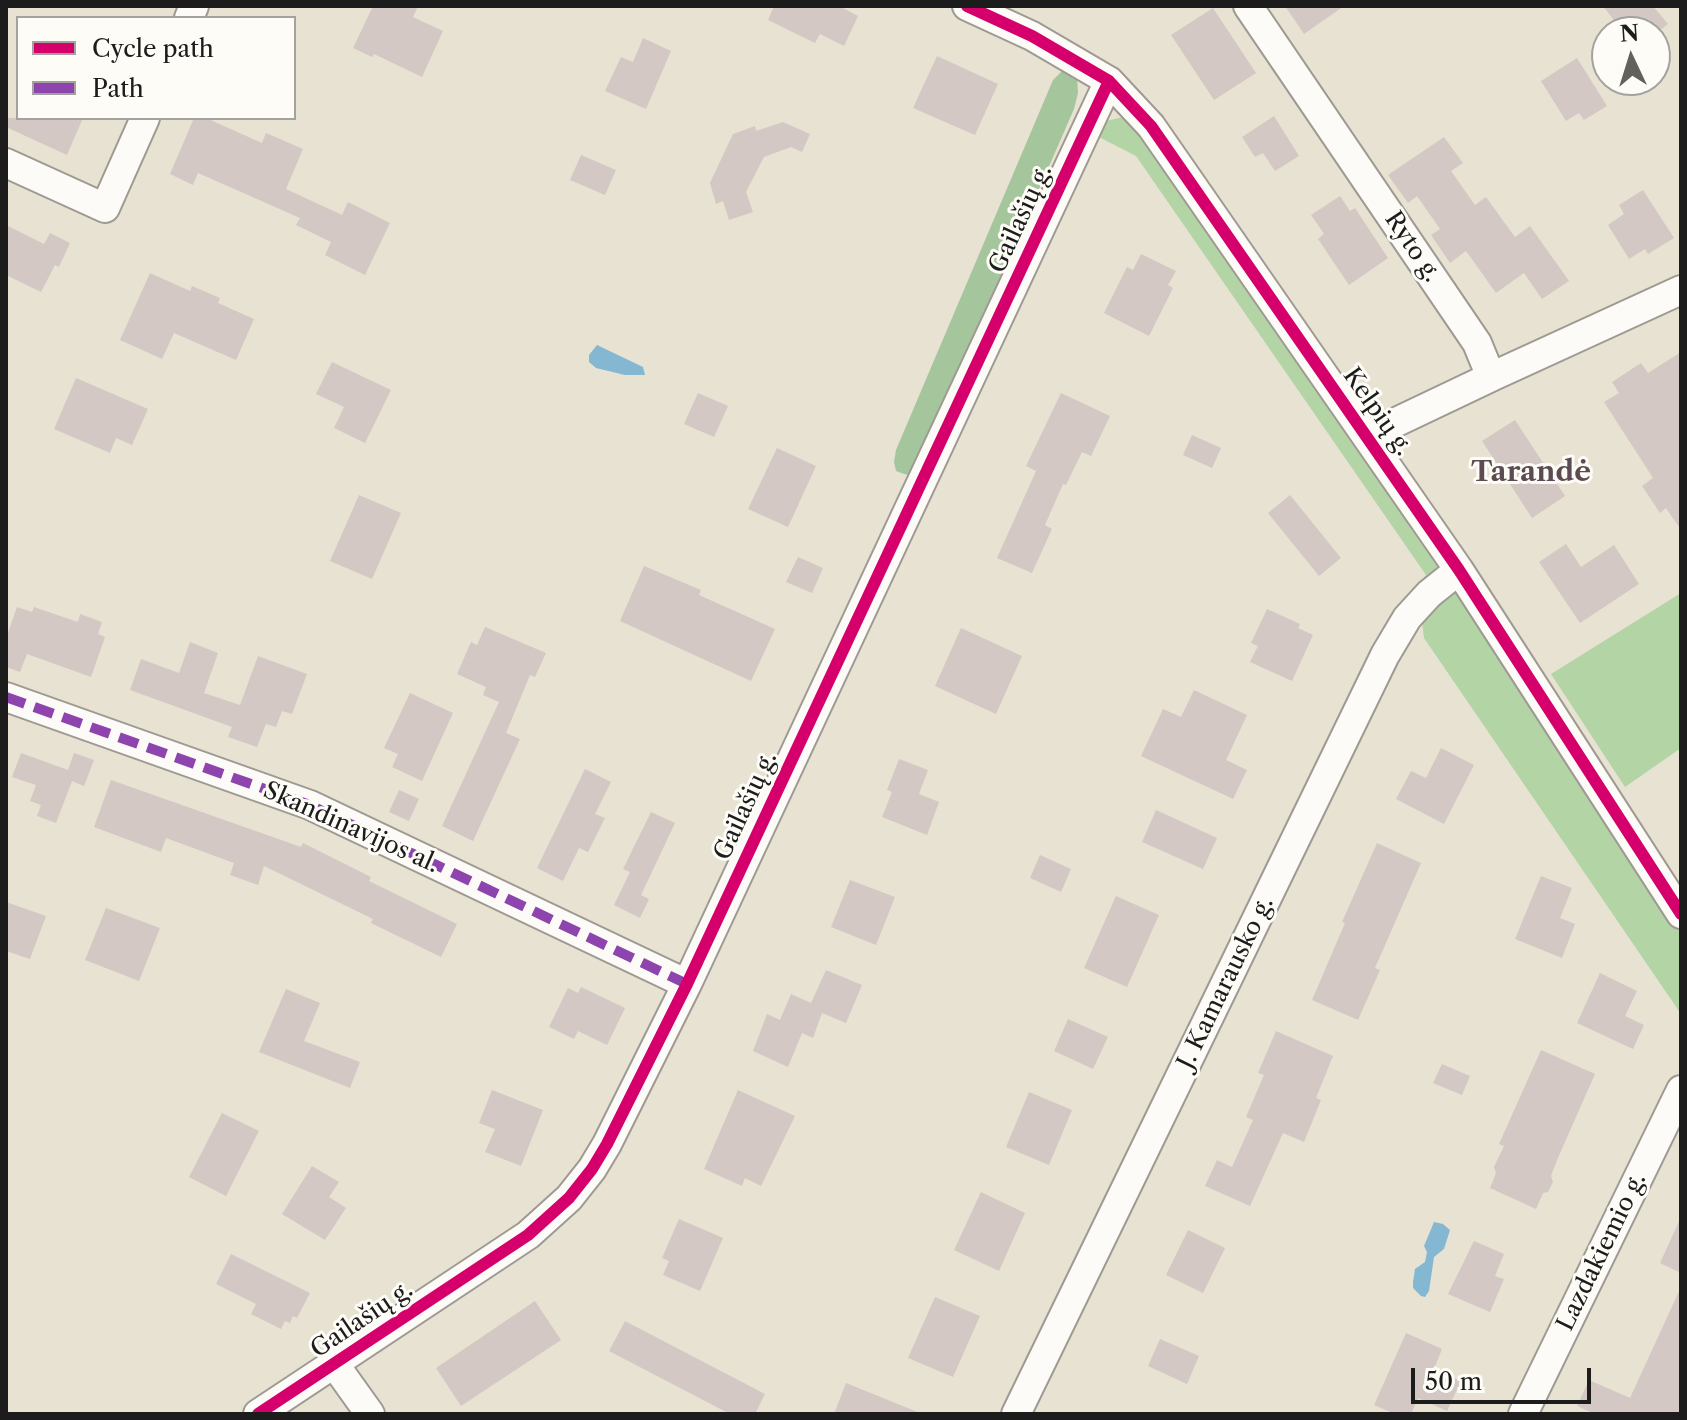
<!DOCTYPE html>
<html>
<head>
<meta charset="utf-8">
<style>
	body { margin:0 }
	#map { position:relative; width:1687px; height:1420px; overflow:hidden; background:#e8e2d2; font-family:"Libre Caslon Text",serif }
	canvas { display:block }
	.frame { position:absolute; inset:0; border:8px solid #1c1c1c; pointer-events:none }
	.legend { position:absolute; left:16px; top:16px; width:280px; height:104px; box-sizing:border-box; background:#fdfcf7; border:2px solid #a3a29f; margin:0; padding:10px 14px; list-style:none; font-size:24px; color:#1c1c1c }
	.legend li { display:flex; align-items:center; gap:16px; height:40px }
	.legend b { width:40px; border:2px solid #a3a29f }
	.north { position:absolute; left:1591px; top:16px; width:80px; height:80px; box-sizing:border-box; background:#fdfcf7; border:2px solid #a3a29f; border-radius:50%; rotate:356deg; font-size:22px; font-weight:700; line-height:32px; text-align:center; color:#1c1c1c }
	.north::after { content:''; display:block; margin:auto; width:28px; height:36px; background:#63615c; clip-path:polygon(50% 0,100% 100%,50% 72%,0 100%) }
	.scale { position:absolute; left:1411px; top:1368px; width:180px; height:36px; box-sizing:border-box; border:4px solid #1c1c1c; border-top:0; padding-left:10px; font-size:24px; line-height:28px; white-space:nowrap; color:#1c1c1c; -webkit-text-stroke:6px #fdfcf7; paint-order:stroke }
</style>
</head>
<body>
<div id="map">
<canvas width="1687" height="1420"></canvas>
<div class="frame"></div>
<ul class="legend">
<li><b style="height:10px;background:#d6006c"></b>Cycle path</li>
<li><b style="height:10px;background:#8e44ad"></b>Path</li>
</ul>
<div class="north">N</div>
<div class="scale">50 m</div>
</div>
<script>
const context = document.querySelector('canvas').getContext('2d');
context.lineJoin = 'round';
function fill(path, color) { context.fillStyle = color; context.fill(path, 'evenodd'); }
const poly = rows => new Path2D(rows.map(r => 'M' + r).join(''));
function strokePath(path, color, width, dash) { context.strokeStyle = color; context.lineWidth = width; context.lineCap = dash ? 'butt' : 'round'; context.setLineDash(dash || []); context.stroke(path); }
function drawText(font, color, halo, rows, align = 'center') {
  context.font = font + ' "Libre Caslon Text",serif'; context.lineWidth = 6; context.setLineDash([]); context.textBaseline = 'middle'; context.strokeStyle = halo; context.fillStyle = color; for (const [text, x, y, turn = 0] of rows) {
    context.save(); context.translate(x, y); context.rotate((+turn || 0) * Math.PI / 180); context.textAlign = isNaN(turn) ? turn : align; if (halo) context.strokeText(text, 0, 0); context.fillText(text, 0, 0); context.restore();
  }
}
const green = poly([
	[1123,117,1133,122,1310,370,1681,933,1681,1014,1424,638,1418,590,1426,575,1136,156,1095,135,1106,121],
	[1681,593,1681,748,1625,787,1551,674]
]);
const forest = poly([
	[1064,69,1077,78,1078,93,1074,109,914,476,904,474,896,471,894,462,896,450,1053,80]
]);
const water = poly([
	[597,345,643,367,645,375,625,375,596,368,589,362,589,355],
	[1434,1222,1443,1224,1450,1230,1444,1249,1434,1257,1429,1291,1425,1297,1421,1296,1413,1288,1413,1282,1415,1269,1425,1262,1427,1252,1424,1246]
]);
const building = poly([
	[373,6,418,6,413,17,443,31,422,77,374,54,372,57,353,48],
	[774,6,839,6,858,16,844,46,820,34,815,43,768,20],
	[1285,6,1344,6,1304,34],
	[1603,6,1653,6,1668,24,1658,32,1623,32],
	[1213,8,1256,73,1214,100,1171,35],
	[643,38,671,51,646,109,605,91,621,57,633,62],
	[937,56,998,84,975,135,913,108],
	[1577,58,1607,106,1584,120,1579,113,1566,121,1541,81],
	[1274,116,1299,156,1275,171,1263,153,1255,157,1242,137],
	[6,118,83,118,67,155,6,127],
	[194,118,206,118,262,143,266,133,303,149,286,189,342,215,348,202,390,223,365,275,325,255,331,242,296,225,300,218,198,173,193,185,170,174],
	[783,122,810,134,802,152,791,147,764,157,746,192,753,212,729,220,723,201,716,204,710,183,733,134,755,126,756,131],
	[1444,137,1463,163,1451,171,1475,205,1486,197,1515,237,1530,226,1569,281,1542,299,1524,273,1496,293,1466,251,1450,263,1431,235,1440,229,1417,196,1408,203,1388,175],
	[581,155,616,170,605,195,570,180],
	[1643,190,1674,238,1648,254,1645,249,1629,259,1608,225,1624,214,1619,205],
	[1340,196,1350,211,1355,208,1388,258,1349,285,1318,239,1324,234,1311,215],
	[6,225,44,244,50,233,70,243,59,267,55,265,41,292,6,275],
	[1141,254,1176,271,1168,285,1173,288,1149,336,1104,313,1127,267,1133,270],
	[150,273,190,291,192,286,220,298,218,303,254,319,236,360,174,333,162,359,120,340],
	[1681,352,1681,530,1666,508,1660,513,1642,486,1653,478,1604,402,1619,393,1612,382,1641,363,1648,373],
	[332,362,391,390,365,443,334,428,344,407,316,394],
	[76,378,148,409,132,445,116,438,110,453,54,429],
	[698,393,728,406,714,437,684,424],
	[1061,393,1110,416,1091,456,1082,452,1066,485,1063,484,1045,525,1052,529,1032,573,997,558,1036,471,1026,466],
	[1515,420,1565,496,1532,518,1482,441],
	[1192,435,1221,448,1212,468,1183,455],
	[777,448,816,466,788,527,748,509],
	[359,495,401,513,372,579,330,561],
	[1290,495,1341,558,1319,576,1268,513],
	[1566,544,1581,567,1614,545,1639,584,1580,623,1539,562],
	[798,557,823,568,812,593,786,582],
	[644,566,701,590,699,595,775,629,751,681,620,621],
	[17,607,32,612,34,607,78,622,80,614,102,622,98,634,105,637,91,677,27,654,20,672,6,667,6,638],
	[1267,609,1300,624,1298,628,1313,635,1292,681,1250,662,1258,646,1251,643],
	[485,627,546,653,535,677,530,675,506,733,520,739,473,841,442,826,499,702,483,695,486,687,457,674,471,642,477,645],
	[961,628,1022,656,996,714,935,686],
	[190,642,218,653,204,693,240,705,258,656,307,674,292,714,282,711,276,727,266,724,257,747,228,737,232,727,130,690,141,659,179,673],
	[1194,690,1247,715,1226,760,1247,770,1233,799,1141,756,1163,709,1181,717],
	[410,693,453,713,422,781,392,767,398,754,384,748],
	[1441,748,1474,765,1444,824,1396,799,1411,771,1426,778],
	[21,753,68,770,74,753,94,760,84,786,72,781,56,823,37,816,41,805,30,801,36,785,12,777],
	[899,759,928,770,919,794,939,802,927,835,882,817,892,792,887,790],
	[585,769,611,782,595,814,605,818,588,852,579,848,563,881,537,868],
	[111,780,301,847,303,843,371,877,369,881,457,924,441,957,371,923,373,919,264,866,258,885,230,875,234,863,166,838,161,852,94,827],
	[399,790,419,799,409,821,389,812],
	[1156,810,1217,838,1203,869,1142,842],
	[651,812,675,823,641,895,649,899,640,918,614,905,630,872,623,869],
	[1377,843,1421,863,1375,968,1380,970,1358,1020,1312,1000,1345,923,1342,922],
	[1040,855,1071,869,1061,892,1030,878],
	[1541,876,1572,888,1560,918,1575,924,1562,958,1515,939],
	[850,880,895,897,876,945,831,927],
	[1116,896,1159,915,1127,987,1084,968],
	[6,902,46,916,30,959,6,951],
	[106,908,160,928,139,981,85,960],
	[826,970,862,985,846,1023,822,1013,813,1038,802,1033,788,1067,753,1051,767,1014,780,1020,791,994,811,1003],
	[1600,973,1637,991,1625,1016,1644,1025,1633,1049,1577,1023],
	[581,987,625,1008,607,1045,578,1031,574,1039,549,1027,568,988,578,993],
	[286,989,320,1003,304,1041,360,1062,350,1088,259,1052],
	[1068,1019,1108,1037,1093,1069,1054,1051],
	[1276,1031,1333,1056,1316,1098,1321,1100,1304,1142,1283,1133,1250,1206,1205,1186,1217,1160,1232,1167,1253,1120,1246,1117,1264,1075,1258,1073],
	[1541,1050,1595,1074,1557,1160,1551,1176,1553,1182,1548,1192,1543,1193,1536,1209,1490,1188,1496,1173,1494,1167,1504,1146,1499,1144],
	[1442,1064,1470,1076,1462,1095,1433,1083],
	[492,1090,543,1110,521,1166,485,1152,495,1129,479,1123],
	[738,1090,795,1116,761,1186,745,1178,742,1186,704,1169],
	[1029,1092,1072,1110,1049,1165,1006,1147],
	[222,1113,259,1131,226,1196,189,1177],
	[312,1166,339,1182,329,1197,346,1208,325,1240,282,1214],
	[981,1192,1025,1213,999,1271,954,1250],
	[1681,1217,1681,1273,1660,1263],
	[679,1219,723,1238,700,1291,663,1275,669,1261,662,1258],
	[1188,1230,1225,1248,1203,1293,1166,1275],
	[1474,1241,1504,1254,1495,1276,1504,1279,1490,1312,1448,1294],
	[231,1254,310,1293,297,1318,293,1316,290,1323,285,1321,281,1329,251,1314,256,1304,216,1284],
	[1681,1287,1681,1414,1595,1414,1577,1406,1589,1380,1630,1398],
	[935,1297,980,1316,953,1377,908,1358],
	[535,1301,561,1340,461,1406,436,1368],
	[625,1321,765,1394,755,1414,730,1414,609,1351],
	[1406,1333,1442,1349,1434,1369,1461,1381,1447,1411,1418,1398,1411,1414,1395,1414,1374,1405],
	[1160,1339,1199,1356,1187,1384,1148,1366],
	[846,1383,920,1413,920,1414,834,1414]
]);
const minor = poly([
	[967,6,1032,36,1109,81,1151,126,1459,570,1681,914],
	[1248,6,1477,343,1491,377,1367,436],
	[189,18,194,6],
	[6,163,105,208,145,118],
	[1491,377,1681,290],
	[6,697,310,805,687,984],
	[335,1365,370,1414],
	[258,1414,528,1235,569,1198,592,1169,607,1144,687,984,1109,81],
	[1016,1414,1385,655,1407,618,1429,594,1459,570],
	[1523,1414,1681,1090]
]);
const quiet = poly([
	[6,697,310,805,687,984]
]);
const cycleway = poly([
	[967,6,1032,36,1109,81,1151,126,1459,570,1681,914],
	[258,1414,528,1235,569,1198,592,1169,607,1144,687,984,1109,81]
]);
const streetNames = [
	["Gailašių g.",1021,219,-65],
	["Ryto g.",1412,247,56],
	["Kelpių g.",1377,412,55],
	["Gailašių g.",746,806,-65],
	["Skandinavijos al.",351,828,24],
	["J. Kamarausko g.",1226,983,-64],
	["Lazdakiemio g.",1602,1252,-64],
	["Gailašių g.",362,1320,-34]
];
const quarterNames = [
	["Tarandė",1531,473]
];
fill(green, '#b3d4a5');
fill(forest, '#a5c59c');
fill(water, '#84b7d2');
fill(building, '#d3c8c4');
strokePath(minor, '#9e9a92', 32);
strokePath(minor, '#fcfbf8', 28);
strokePath(quiet, '#8e44ad', 10, [20, 10]);
strokePath(cycleway, '#d6006c', 12);
drawText('24px', '#1c1c1c', '#fdfcf7', streetNames);
drawText('bold 28px', '#5c4b52', '#fdfcf7', quarterNames);
</script>
</body>
</html>
